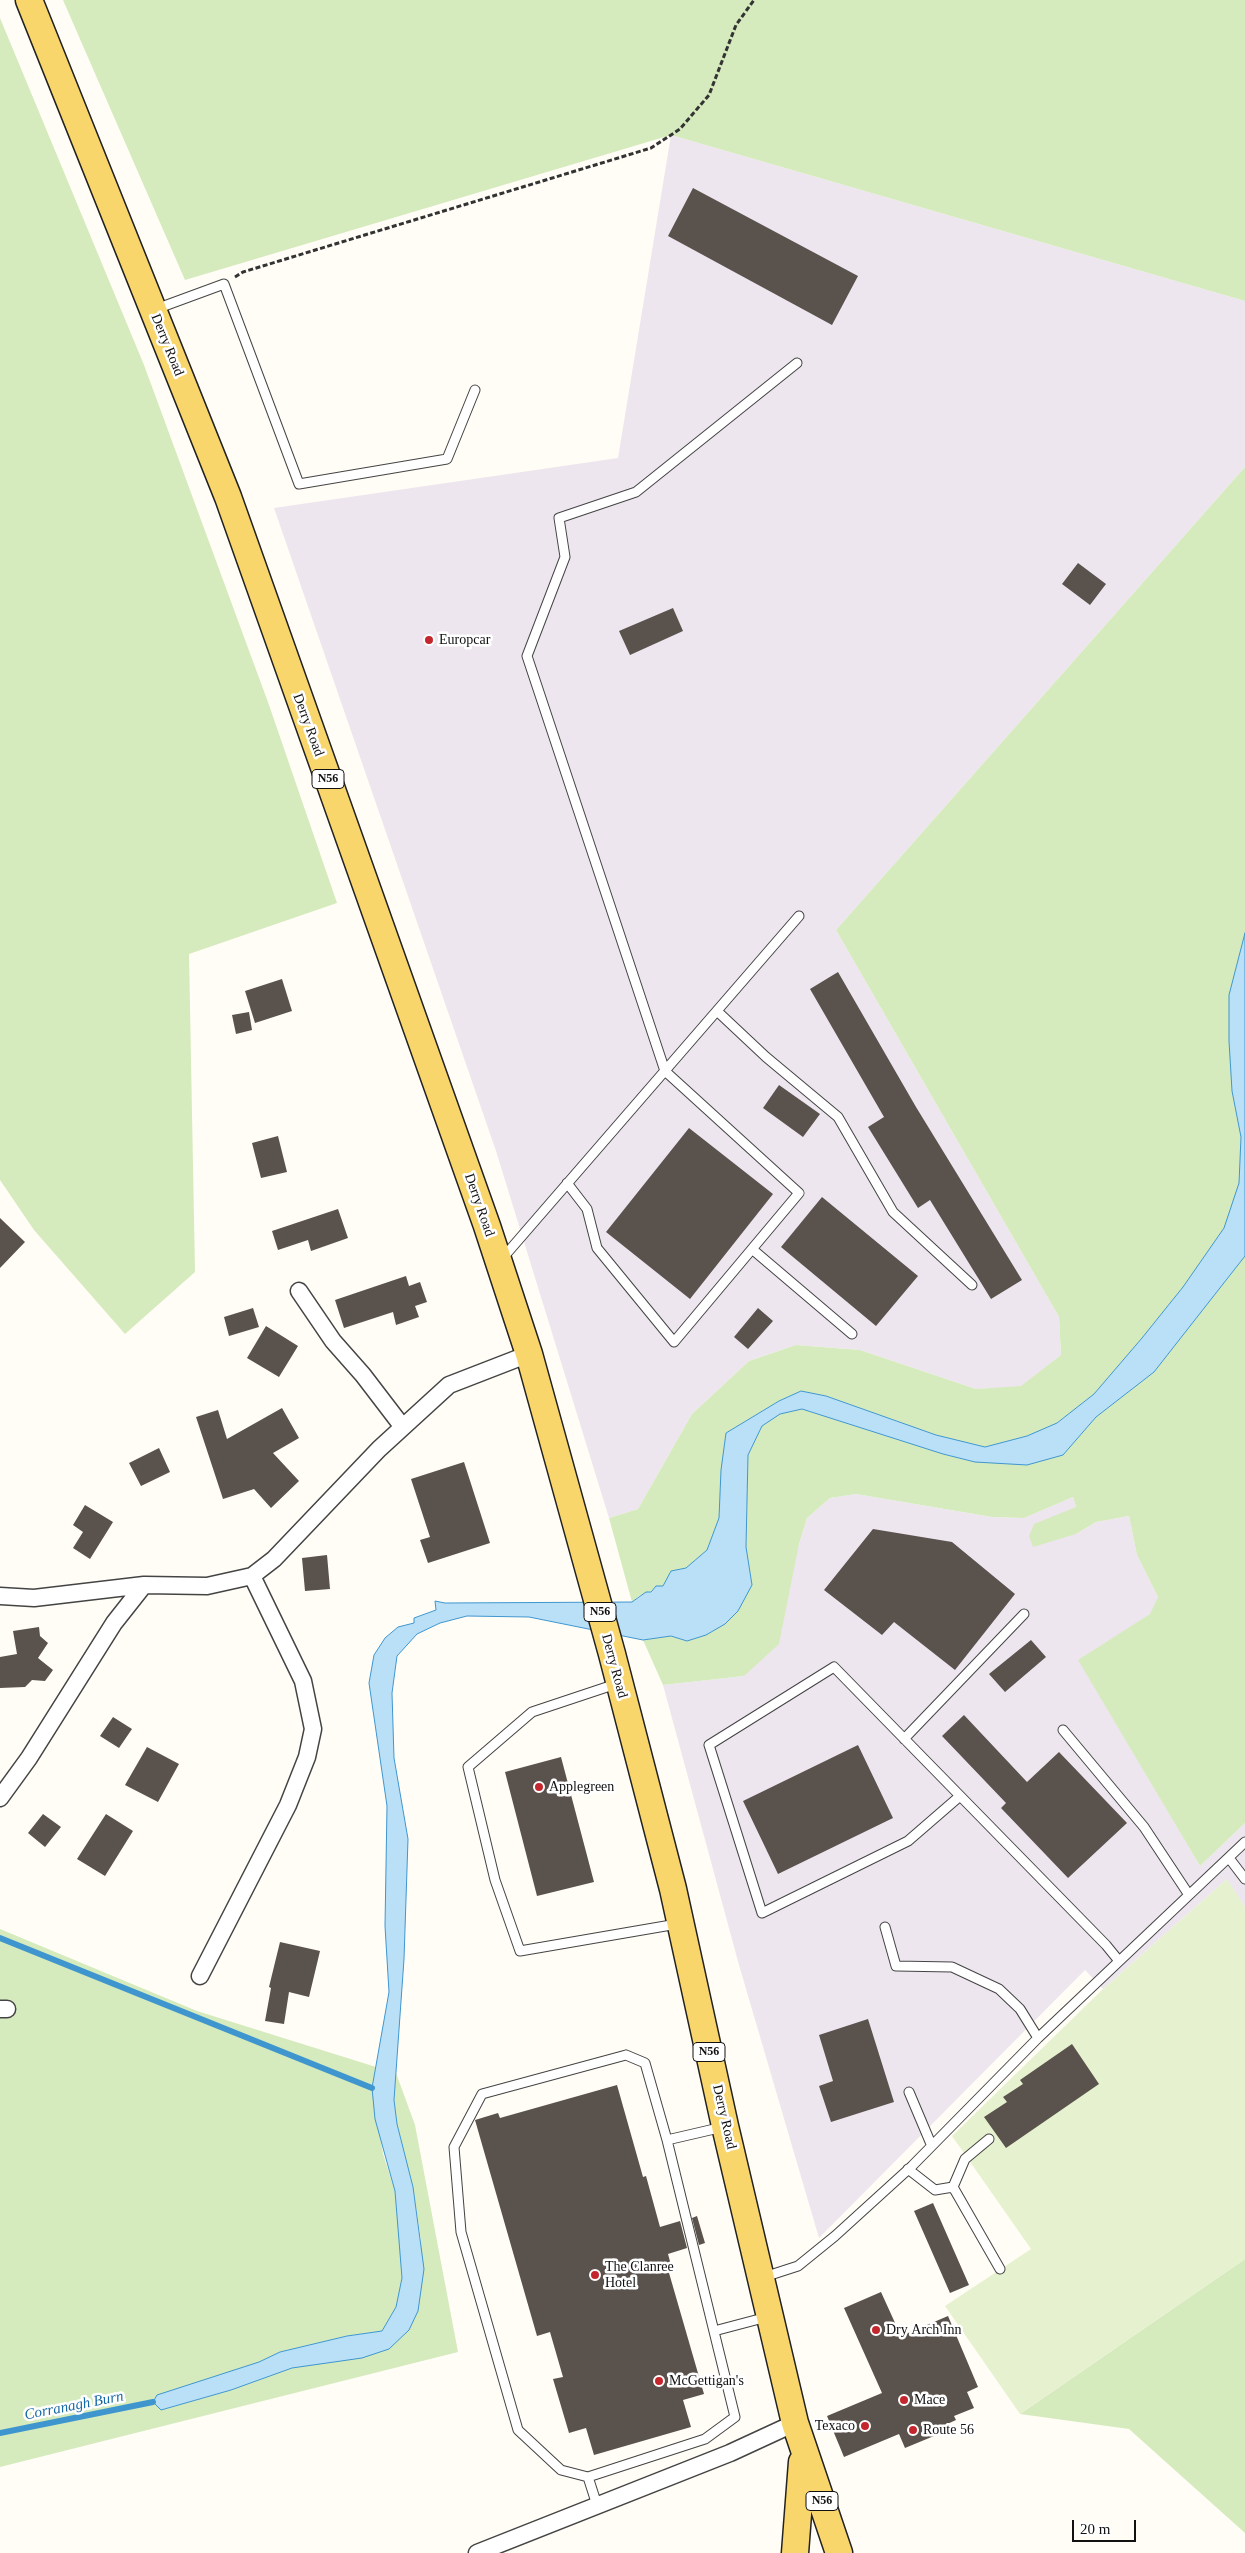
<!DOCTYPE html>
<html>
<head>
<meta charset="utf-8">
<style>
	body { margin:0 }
	#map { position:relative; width:1245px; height:2553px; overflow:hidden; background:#fffdf5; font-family:Georgia,serif }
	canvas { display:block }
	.scale { position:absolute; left:1072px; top:2520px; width:64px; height:22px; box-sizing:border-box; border:2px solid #111; border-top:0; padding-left:6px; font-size:15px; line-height:18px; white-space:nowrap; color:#111; -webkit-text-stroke:4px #fff; paint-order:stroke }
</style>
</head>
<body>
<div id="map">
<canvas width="1245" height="2553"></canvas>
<div class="scale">20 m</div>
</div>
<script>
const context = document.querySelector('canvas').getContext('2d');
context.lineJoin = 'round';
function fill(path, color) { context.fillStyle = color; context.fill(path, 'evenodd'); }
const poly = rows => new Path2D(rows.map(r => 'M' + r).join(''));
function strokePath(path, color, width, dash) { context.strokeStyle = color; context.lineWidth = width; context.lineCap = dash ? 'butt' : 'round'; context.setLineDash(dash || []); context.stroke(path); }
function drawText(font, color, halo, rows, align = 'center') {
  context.font = font + ' Georgia,serif'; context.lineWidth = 5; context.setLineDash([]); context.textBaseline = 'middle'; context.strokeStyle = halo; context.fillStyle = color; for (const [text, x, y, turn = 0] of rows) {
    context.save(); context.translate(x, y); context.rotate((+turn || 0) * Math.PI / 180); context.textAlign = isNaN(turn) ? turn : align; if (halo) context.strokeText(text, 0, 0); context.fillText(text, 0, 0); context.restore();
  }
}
const industrial = poly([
	[671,135,1245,301,1245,467,836,930,1059,1317,1061,1355,1021,1387,976,1389,860,1350,796,1345,749,1361,692,1414,638,1509,609,1518,496,1151,274,508,618,458],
	[856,1494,992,1517,1024,1518,1073,1497,1076,1507,1076,1534,1096,1522,1129,1516,1137,1555,1158,1597,1151,1614,1079,1660,1200,1866,1245,1823,1245,1907,1226,1880,1103,1989,1085,1970,819,2238,739,1965,663,1685,744,1676,799,1544,807,1518,830,1498]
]);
const green = poly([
	[63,0,1245,0,1245,301,671,135,185,280],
	[0,18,144,365,269,705,337,903,189,954,195,1272,125,1334,34,1230,0,1180],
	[1245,467,1245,933,1229,995,1229,1041,1232,1091,1241,1137,1239,1183,1224,1228,1183,1287,1142,1338,1094,1394,1057,1423,1027,1436,985,1447,936,1435,826,1396,801,1391,779,1401,726,1433,721,1471,719,1518,707,1550,686,1568,671,1571,663,1586,639,1596,632,1602,609,1518,638,1509,692,1414,749,1361,796,1345,860,1350,976,1389,1021,1386,1061,1355,1059,1317,836,930],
	[1245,1256,1245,1823,1200,1866,1078,1660,1150,1614,1158,1597,1137,1555,1129,1516,1096,1522,1076,1534,1033,1547,1029,1536,1034,1524,1076,1507,1073,1497,1024,1518,992,1517,856,1494,830,1498,807,1518,799,1544,779,1644,744,1676,663,1685,643,1640,671,1636,687,1641,752,1585,746,1547,748,1455,762,1426,779,1414,802,1409,943,1454,975,1462,1001,1462,1063,1455,1096,1417,1154,1372],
	[0,1929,197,2011,376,2067,372,2088,383,2154,395,2191,402,2278,396,2307,382,2331,347,2336,280,2352,161,2410,231,2390,292,2368,389,2349,421,2241,413,2187,397,2124,394,2100,396,2073,415,2125,458,2352,0,2467],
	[1245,2259,1245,2533,1129,2429,1020,2414]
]);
const pitch = poly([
	[1227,1879,1245,1907,1245,2259,1020,2414,945,2306,1031,2249,952,2136,1103,1989]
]);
const water = poly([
	[1245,933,1245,1256,1154,1372,1096,1417,1063,1455,1027,1465,975,1462,943,1454,802,1409,780,1414,762,1426,748,1455,746,1547,752,1585,738,1611,725,1624,706,1635,687,1641,671,1636,643,1640,529,1617,467,1616,440,1623,417,1634,397,1656,392,1693,394,1758,408,1839,404,1959,394,2100,397,2124,413,2187,424,2269,418,2311,409,2330,389,2349,362,2358,292,2368,231,2390,161,2410,153,2402,157,2395,259,2362,280,2352,347,2336,382,2331,396,2307,402,2278,395,2191,375,2119,372,2088,389,1992,385,1926,387,1806,369,1683,374,1655,385,1638,398,1627,414,1623,414,1618,436,1610,435,1601,445,1603,632,1602,646,1592,651,1592,656,1586,663,1586,671,1571,686,1568,707,1550,719,1518,721,1470,726,1433,779,1401,801,1391,826,1396,936,1435,985,1447,1027,1436,1057,1423,1094,1394,1142,1338,1183,1287,1224,1228,1239,1183,1241,1137,1232,1091,1229,1041,1229,995,1245,933]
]);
const stream = poly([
	[0,1938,372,2088],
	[0,2433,153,2402]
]);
const building = poly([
	[693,188,858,276,832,325,668,236],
	[1078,563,1106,584,1090,605,1062,584],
	[673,608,683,631,630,655,619,631],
	[838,972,916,1107,1022,1280,991,1299,930,1200,918,1208,868,1127,884,1117,810,989],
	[282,979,292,1011,255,1023,245,991],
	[249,1012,252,1030,236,1034,232,1015],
	[779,1085,820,1114,803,1137,763,1108],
	[689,1128,773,1194,690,1299,606,1232],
	[278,1136,287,1172,261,1178,252,1143],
	[822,1197,918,1276,876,1326,781,1247],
	[338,1209,348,1238,311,1251,308,1240,278,1250,272,1231],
	[0,1218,25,1242,0,1268],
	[406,1276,409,1286,420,1282,427,1302,415,1306,419,1317,396,1325,393,1312,344,1328,335,1300],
	[253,1308,259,1327,229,1336,224,1317],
	[758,1308,773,1321,748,1349,734,1337],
	[266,1326,298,1346,279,1377,247,1358],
	[282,1408,299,1438,273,1453,299,1481,271,1508,254,1489,223,1499,196,1417,218,1410,227,1439],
	[159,1448,170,1472,141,1486,129,1463],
	[464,1462,490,1543,428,1563,420,1540,430,1537,411,1479],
	[85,1505,113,1522,90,1559,73,1548,83,1532,73,1525],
	[873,1529,952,1542,1015,1594,955,1670,894,1622,882,1635,824,1590],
	[327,1555,330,1589,305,1591,302,1558],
	[39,1627,40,1636,48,1643,38,1658,53,1670,45,1681,32,1680,25,1687,0,1688,0,1657,17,1654,13,1631],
	[1031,1640,1046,1657,1005,1692,989,1674],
	[964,1715,1027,1782,1059,1752,1127,1823,1068,1878,1001,1808,1006,1803,942,1736],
	[113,1717,132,1729,119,1748,100,1736],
	[858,1745,893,1818,778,1874,743,1801],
	[147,1747,179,1764,158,1802,125,1785],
	[561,1757,594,1882,537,1896,505,1772],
	[43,1814,61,1827,45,1847,28,1833],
	[106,1814,133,1831,105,1876,77,1859],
	[280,1942,320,1951,309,1997,289,1992,284,2024,265,2021,271,1988,269,1987],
	[868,2019,894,2102,831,2122,819,2086,833,2081,819,2035],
	[1072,2044,1099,2084,1006,2148,984,2117,1007,2102,1003,2097,1023,2084,1020,2080],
	[617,2085,643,2177,646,2176,660,2227,680,2221,687,2248,668,2254,671,2265,667,2266,704,2394,683,2400,691,2427,594,2455,586,2428,569,2433,553,2379,563,2377,550,2332,537,2336,475,2120,498,2113,500,2118],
	[933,2203,969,2285,950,2293,914,2211],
	[697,2216,705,2243,699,2245,692,2218],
	[881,2292,901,2336,948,2316,978,2387,967,2392,974,2408,954,2416,956,2420,943,2426,946,2431,905,2448,899,2434,844,2457,827,2416,882,2393,844,2308]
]);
const path = poly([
	[235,277,243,272,651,148,680,129,709,95,736,25,754,0]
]);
const service = poly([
	[156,309,224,284,299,484,447,459,475,390],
	[717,1011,766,1057,838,1117,893,1212,972,1285],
	[567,1183,587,1209,597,1248,674,1342,799,1193,665,1071,527,656,565,557,559,518,636,492,797,363],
	[752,1249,852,1334],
	[501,1260,799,916],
	[616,1684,532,1712,468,1767,495,1880,520,1951,677,1924],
	[1063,1730,1144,1827,1189,1895],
	[904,1739,1024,1614],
	[960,1796,908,1841,762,1913,709,1745,834,1667,1106,1945,1119,1961],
	[1229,1858,1245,1879],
	[885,1927,896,1966,952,1967,999,1989,1020,2009,1038,2038],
	[626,2055,645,2063,667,2140,735,2417,705,2439,588,2477,561,2470,518,2430,461,2232,454,2147,482,2094,626,2055],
	[909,2092,931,2144],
	[989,2139,965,2159,953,2187,1000,2269],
	[667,2140,723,2127],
	[908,2169,935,2190,953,2187],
	[764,2277,798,2266,835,2236,912,2166,1038,2038,1245,1842],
	[714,2331,767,2317],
	[588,2477,597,2505]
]);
const minor = poly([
	[299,1291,333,1341,363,1375,402,1426],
	[0,1596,34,1598,144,1585,207,1586,252,1576,274,1559,379,1449,449,1385,529,1354],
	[0,1798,29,1758,114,1623,144,1585],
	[200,1976,288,1805,307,1757,313,1729,303,1681,252,1576],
	[0,2009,7,2009],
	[477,2553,730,2453,795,2423]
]);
const primary = poly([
	[29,0,228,497,487,1226,529,1354,612,1654,673,1889,725,2126,795,2423,839,2553],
	[795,2553,802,2462]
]);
const markers = [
	[429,640,5,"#c4262e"],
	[539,1787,5,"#c4262e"],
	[595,2275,5,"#c4262e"],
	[876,2330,5,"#c4262e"],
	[659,2381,5,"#c4262e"],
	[904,2400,5,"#c4262e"],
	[865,2426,5,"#c4262e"],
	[913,2430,5,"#c4262e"]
];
const shields = [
	[328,779,32],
	[600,1612,32],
	[709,2052,32],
	[822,2501,32]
];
const shieldNames = [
	["N56",328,779],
	["N56",600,1612],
	["N56",709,2052],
	["N56",822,2501]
];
const streetNames = [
	["Derry Road",167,345,68],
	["Derry Road",308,725,70],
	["Derry Road",479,1205,71],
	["Derry Road",614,1666,75],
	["Derry Road",724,2117,77]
];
const poiNames = [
	["Europcar",439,640],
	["Applegreen",549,1787],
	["The Clanree",605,2267],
	["Hotel",605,2283],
	["Dry Arch Inn",886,2330],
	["McGettigan's",669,2381],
	["Mace",914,2400],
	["Texaco",855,2426,"right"],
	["Route 56",923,2430]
];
const waterNames = [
	["Corranagh Burn",74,2406,-11]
];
fill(industrial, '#eee6ef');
fill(green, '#d5ebbd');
fill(pitch, '#e6f2cf');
fill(water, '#b9e0f7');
strokePath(water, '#3f96cf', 1);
strokePath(stream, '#3f96cf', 6);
fill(building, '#5a524d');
strokePath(service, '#444', 11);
strokePath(minor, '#444', 19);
strokePath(primary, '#222', 29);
strokePath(path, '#333', 3, [5, 2.5]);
strokePath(service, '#fff', 9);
strokePath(minor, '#fff', 16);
strokePath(primary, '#f9d66b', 26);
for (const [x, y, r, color] of markers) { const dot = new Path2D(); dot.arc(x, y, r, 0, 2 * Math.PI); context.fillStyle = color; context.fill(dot); strokePath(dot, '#fff', 2); }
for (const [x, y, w] of shields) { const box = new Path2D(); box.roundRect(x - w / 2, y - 9.5, w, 19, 4); context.fillStyle = '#fff'; context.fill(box); strokePath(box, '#111', 1); }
drawText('bold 12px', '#111', null, shieldNames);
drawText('14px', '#111', '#fff', streetNames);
drawText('14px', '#111', '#fff', poiNames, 'left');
drawText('italic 15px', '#1768a6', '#fff', waterNames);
</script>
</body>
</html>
